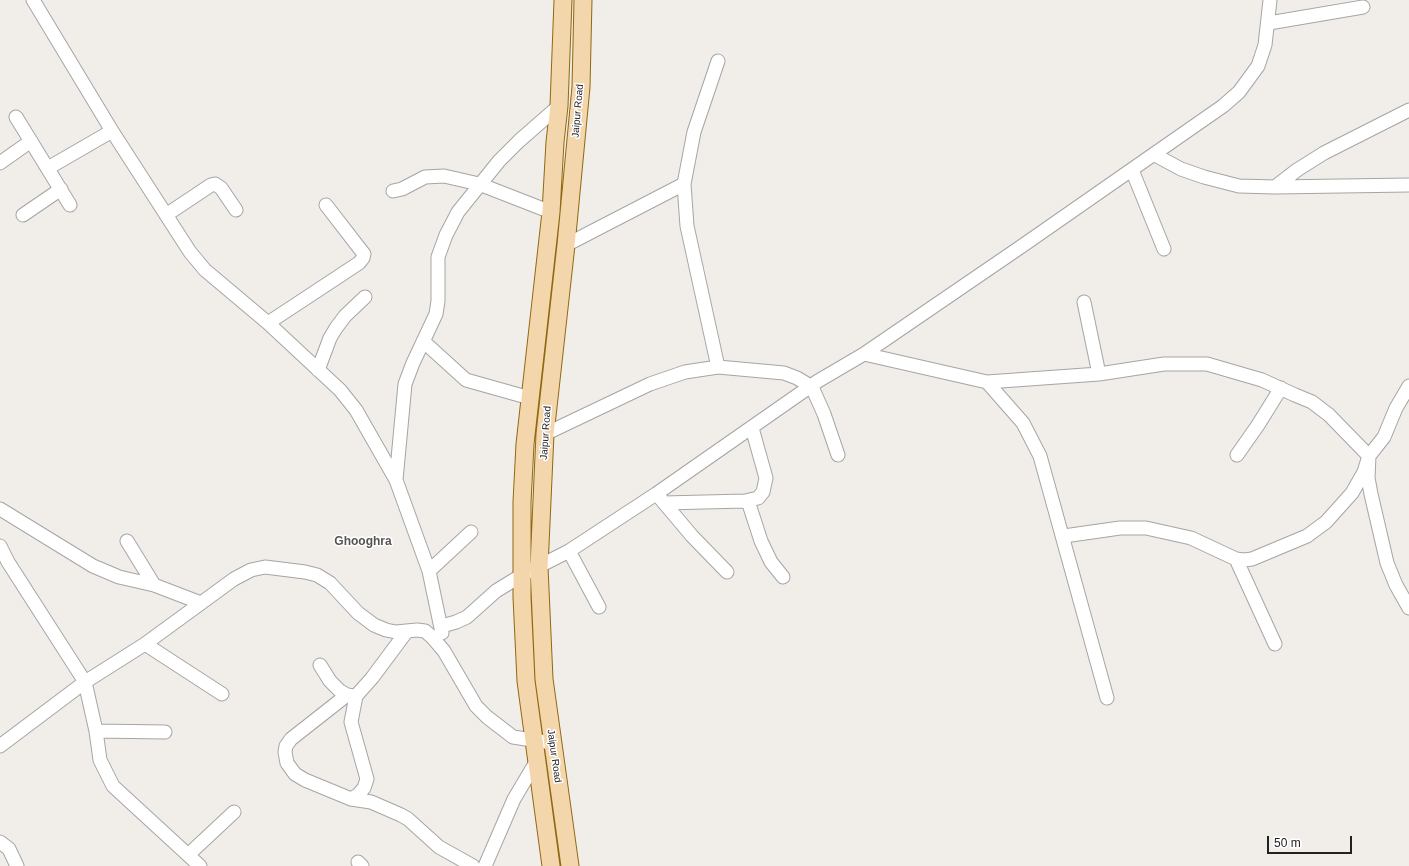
<!DOCTYPE html>
<html>
<head>
<meta charset="utf-8">
<style>
	body { margin:0 }
	#map { position:relative; width:1409px; height:866px; overflow:hidden; background:#f1eee9; font-family:Helvetica,sans-serif }
	canvas { display:block }
	.scale { position:absolute; left:1267px; top:836px; width:85px; height:18px; box-sizing:border-box; border:2px solid #212121; border-top:0; padding-left:5px; font-size:12px; line-height:14px; white-space:nowrap; color:#212121; -webkit-text-stroke:3px #fff; paint-order:stroke }
</style>
</head>
<body>
<div id="map">
<canvas width="1409" height="866"></canvas>
<div class="scale">50 m</div>
</div>
<script>
const context = document.querySelector('canvas').getContext('2d');
context.lineJoin = 'round';
const poly = rows => new Path2D(rows.map(r => 'M' + r).join(''));
function strokePath(path, color, width, dash) { context.strokeStyle = color; context.lineWidth = width; context.lineCap = dash ? 'butt' : 'round'; context.setLineDash(dash || []); context.stroke(path); }
function drawText(font, color, halo, rows, align = 'center') {
  context.font = font + ' Helvetica,sans-serif'; context.lineWidth = 3; context.setLineDash([]); context.textBaseline = 'middle'; context.strokeStyle = halo; context.fillStyle = color; for (const [text, x, y, turn = 0] of rows) {
    context.save(); context.translate(x, y); context.rotate((+turn || 0) * Math.PI / 180); context.textAlign = isNaN(turn) ? turn : align; if (halo) context.strokeText(text, 0, 0); context.fillText(text, 0, 0); context.restore();
  }
}
const minor = poly([
	[33,0,112,131,190,252,205,270,268,323,340,390,356,410,396,480,429,571,471,532],
	[1269,23,1363,7],
	[718,61,694,132,684,184,687,226,718,367,784,373,797,378,812,387,824,414,838,455],
	[16,117,70,205],
	[1155,155,1181,169,1204,177,1239,186,1275,187,1409,185],
	[0,163,31,141],
	[48,168,112,131],
	[1132,170,1164,249],
	[1275,187,1297,170,1324,153,1409,110],
	[393,191,402,189,425,177,444,176,479,184,551,212],
	[23,215,61,189],
	[166,215,211,185,215,184,221,188,236,210],
	[566,245,684,184],
	[1084,302,1099,374],
	[268,323,359,263,363,258,364,254,360,249,326,205],
	[423,341,466,380,530,398],
	[864,354,987,382,1099,374,1164,364,1207,364,1262,380,1295,395,1312,402,1329,415,1369,456,1368,478,1371,494,1387,563,1396,585,1409,608],
	[318,370,330,338,336,328,345,316,365,297],
	[987,382,1023,423,1040,456,1107,698],
	[545,434,650,384,685,372,718,367],
	[1237,455,1258,425,1281,388],
	[396,480,405,384,413,363,436,314,438,301,438,257,446,235,458,212,499,161,519,141,559,106],
	[660,498,692,536,727,572],
	[748,501,761,541,771,562,783,577],
	[664,503,745,501,758,498,763,492,766,478,752,428],
	[0,509,93,566,119,577,154,585],
	[1064,536,1120,528,1146,528,1191,538,1236,559,1244,560,1252,559,1307,536,1326,522,1352,493,1364,472,1369,456,1384,437,1396,408,1409,386],
	[127,541,154,585,201,603],
	[0,546,8,562,85,682,96,731,100,760,113,786,200,866],
	[569,551,599,607],
	[1236,559,1275,644],
	[429,571,442,633],
	[442,626,456,622,467,617,496,591,522,575,569,551,656,494,818,381,864,354,1022,246,1223,106,1239,92,1258,66,1265,45,1270,0],
	[145,644,222,694],
	[320,665,330,681,340,691,347,695,354,696],
	[347,695,291,739,286,746,285,752,287,763,295,774,305,780,351,799,371,802,401,815,408,819,439,847,473,866],
	[96,731,165,732],
	[0,746,85,682,145,644,234,579,251,570,265,567,305,572,317,575,330,583,358,613,374,625,386,630,396,632,417,630,425,631,432,637,444,651,476,706,487,717,513,737,552,743],
	[351,799,358,795,364,788,367,779,351,722,356,696,372,678,407,631],
	[0,842,9,849,17,866],
	[188,855,234,812],
	[358,862,362,866],
	[485,866,514,799,536,762]
]);
const major = poly([
	[551,866,526,681,522,597,522,502,525,444,551,212,555,142,559,106,563,0],
	[570,866,544,679,539,567,545,434,566,245,581,87,583,0]
]);
const streetNames = [
	["Jaipur Road",578,111,-85],
	["Jaipur Road",546,433,-86],
	["Jaipur Road",554,756,82]
];
const quarterNames = [
	["Ghooghra",363,542]
];
strokePath(minor, '#a5a5a5', 15);
strokePath(major, '#8f6810', 19);
strokePath(minor, '#fff', 13);
strokePath(major, '#f3d6ab', 17);
drawText('10px', '#212121', '#fff', streetNames);
drawText('bold 12px', '#545454', '#fff', quarterNames);
</script>
</body>
</html>
